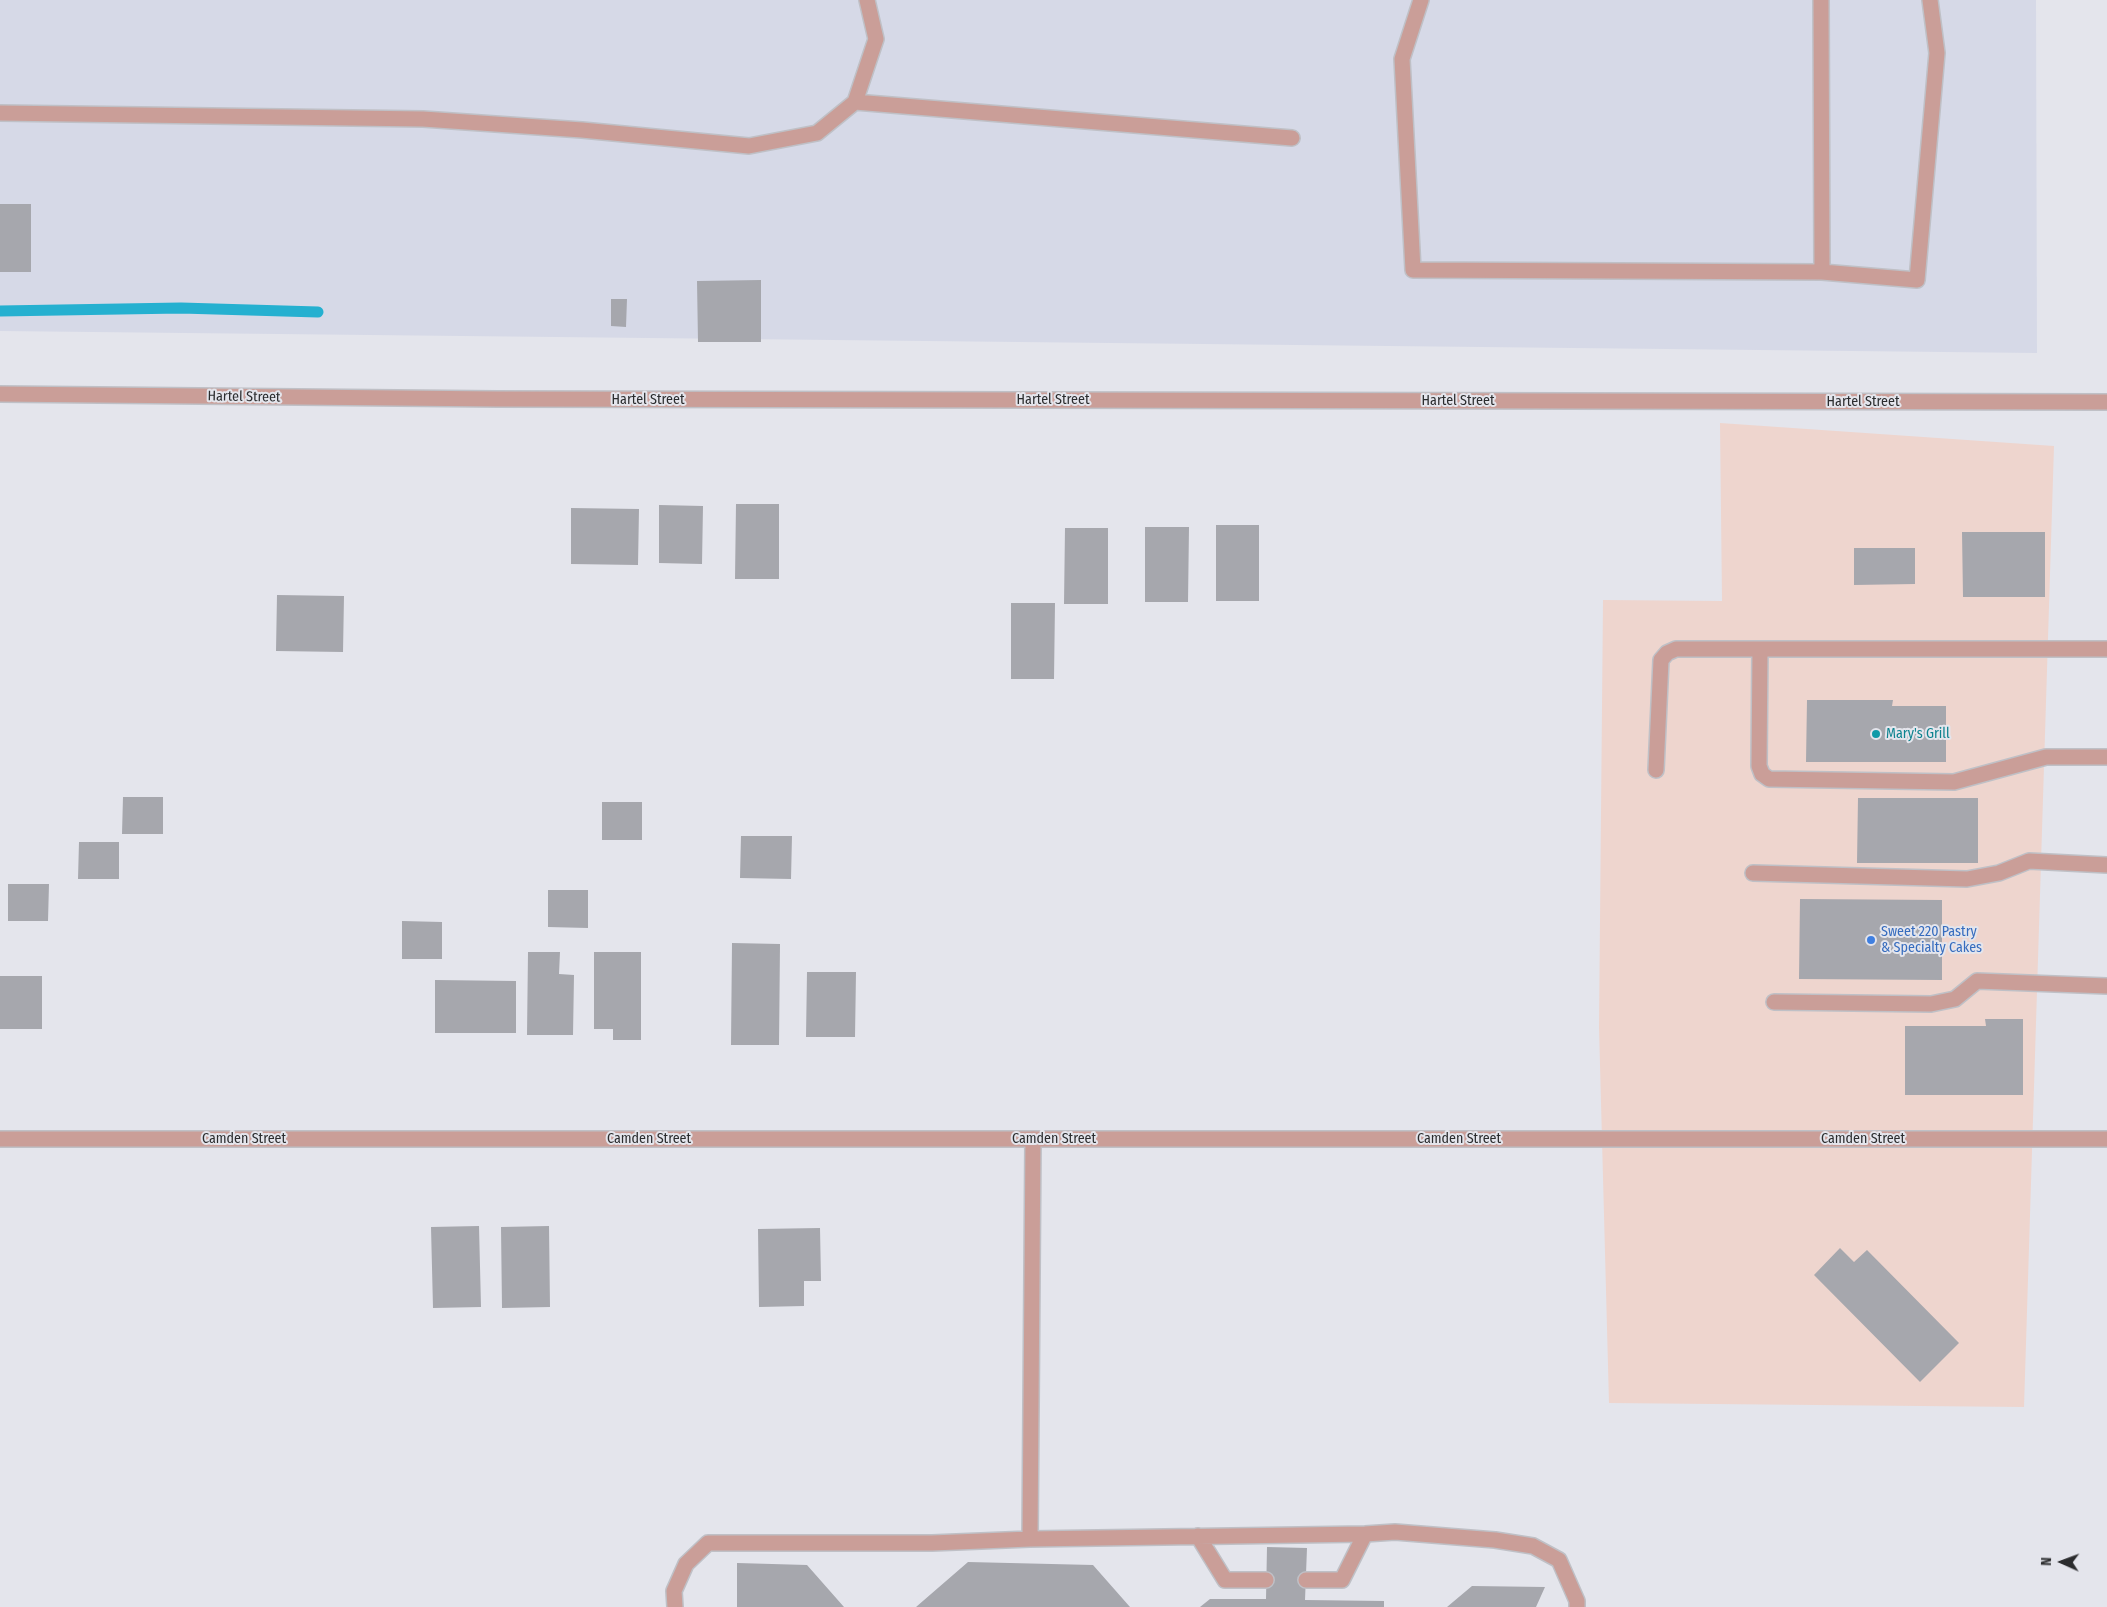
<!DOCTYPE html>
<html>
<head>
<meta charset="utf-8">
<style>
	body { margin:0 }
	#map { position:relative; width:2107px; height:1607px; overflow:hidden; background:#e4e5ec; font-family:"Fira Sans Condensed",sans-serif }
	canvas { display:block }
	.north { position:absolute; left:2037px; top:1537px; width:50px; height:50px; -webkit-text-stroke:4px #e4e5ec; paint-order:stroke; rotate:272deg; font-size:14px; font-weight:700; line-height:20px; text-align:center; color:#2b2c2e }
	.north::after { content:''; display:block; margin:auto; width:18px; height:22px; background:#2b2c2e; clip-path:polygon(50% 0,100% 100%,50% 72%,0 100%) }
</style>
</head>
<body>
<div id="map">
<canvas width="2107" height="1607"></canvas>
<div class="north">N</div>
</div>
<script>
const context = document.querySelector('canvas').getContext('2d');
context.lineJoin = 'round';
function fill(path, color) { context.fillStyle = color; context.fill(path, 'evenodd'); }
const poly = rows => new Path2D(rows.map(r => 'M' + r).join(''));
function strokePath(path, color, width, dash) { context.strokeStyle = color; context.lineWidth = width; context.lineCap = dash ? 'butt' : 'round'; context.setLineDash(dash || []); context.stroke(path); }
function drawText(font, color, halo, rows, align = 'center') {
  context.font = font + ' "Fira Sans Condensed",sans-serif'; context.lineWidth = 4; context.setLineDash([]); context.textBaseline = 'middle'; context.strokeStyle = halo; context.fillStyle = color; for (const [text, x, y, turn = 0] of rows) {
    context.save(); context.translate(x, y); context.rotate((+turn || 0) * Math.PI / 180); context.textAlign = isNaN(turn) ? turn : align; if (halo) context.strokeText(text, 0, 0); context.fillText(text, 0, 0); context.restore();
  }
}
const commercial = poly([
	[1720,423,2054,446,2024,1407,1609,1403,1599,1027,1603,600,1722,601]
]);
const built = poly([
	[0,0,2036,0,2037,353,0,331]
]);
const stream = poly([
	[0,311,181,308,318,312]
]);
const building = poly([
	[0,204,31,204,31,272,0,272],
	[761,280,761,342,698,342,697,281],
	[611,299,627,299,626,327,611,326],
	[736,504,779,504,779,579,735,579],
	[659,505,703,506,702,564,659,563],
	[571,508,639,509,638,565,571,564],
	[1216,525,1259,525,1259,601,1216,601],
	[1145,527,1189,527,1188,602,1145,602],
	[1065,528,1108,528,1108,604,1064,604],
	[1962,532,2045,532,2045,597,1963,597],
	[1854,548,1915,548,1915,584,1854,585],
	[277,595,344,596,343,652,276,651],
	[1011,603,1055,603,1054,679,1011,679],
	[1807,700,1893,700,1892,706,1946,706,1946,762,1806,762],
	[123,797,163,797,163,834,122,834],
	[1858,798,1978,798,1978,863,1857,863],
	[602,802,642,802,642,840,602,840],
	[741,836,792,836,791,879,740,878],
	[79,842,119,842,119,879,78,879],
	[8,884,49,884,48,921,8,921],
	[548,890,588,890,588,928,548,927],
	[1800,899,1942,900,1942,980,1799,979],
	[402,921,442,922,442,959,402,959],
	[732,943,780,944,779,1045,731,1045],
	[528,952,560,952,559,974,574,975,573,1035,527,1035],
	[594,952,641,952,641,1040,613,1040,613,1029,594,1029],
	[807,972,856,972,855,1037,806,1037],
	[0,976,42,976,42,1029,0,1029],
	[435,980,516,981,516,1033,435,1033],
	[1985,1019,2023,1019,2023,1095,1905,1095,1905,1026,1986,1026],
	[479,1226,481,1307,433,1308,431,1227],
	[549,1226,550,1307,502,1308,501,1227],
	[820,1228,821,1281,804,1281,804,1306,759,1307,758,1229],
	[1840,1248,1854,1262,1867,1250,1959,1343,1920,1382,1814,1275],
	[1267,1547,1307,1548,1305,1600,1384,1601,1384,1607,1200,1607,1210,1599,1266,1599],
	[968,1562,1093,1565,1130,1607,916,1607],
	[737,1563,807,1565,844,1607,737,1607],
	[1472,1586,1545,1587,1536,1607,1447,1607]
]);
const service = poly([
	[1421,0,1402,59,1413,270,1822,272,1917,280,1937,53,1930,0],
	[1821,0,1822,272],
	[855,102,1292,138],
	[0,113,423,119,582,130,749,146,817,133,855,102,876,39,867,0],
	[1760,649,1759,766,1762,774,1769,779,1954,782,2046,757,2107,757],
	[1656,770,1661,660,1667,653,1676,649,2107,649],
	[1753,873,1967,879,1999,873,2029,861,2107,865],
	[1774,1002,1931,1004,1955,999,1977,981,2107,986],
	[1033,1139,1030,1539,1365,1534,1395,1532,1495,1540,1533,1546,1559,1560,1577,1601,1577,1607],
	[1198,1536,1225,1580,1266,1580],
	[1306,1580,1342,1580,1365,1534],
	[675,1607,674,1591,686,1564,708,1543,932,1543,1030,1539]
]);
const minor = poly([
	[0,394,497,399,2107,402],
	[0,1139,2107,1139]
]);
const markers = [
	[1876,734,5,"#0f9aa8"],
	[1871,940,5,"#3f7fe0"]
];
const streetNames = [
	["Hartel Street",244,397,1],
	["Hartel Street",648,400],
	["Hartel Street",1053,400],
	["Hartel Street",1458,401],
	["Hartel Street",1863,402],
	["Camden Street",244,1139],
	["Camden Street",649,1139],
	["Camden Street",1054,1139],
	["Camden Street",1459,1139],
	["Camden Street",1863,1139]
];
const cultureNames = [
	["Mary's Grill",1886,734]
];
const shopNames = [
	["Sweet 220 Pastry",1881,932],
	["& Specialty Cakes",1881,948]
];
fill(commercial, '#eed5ce');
fill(built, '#d6d9e7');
strokePath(stream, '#25b0d0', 11);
fill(building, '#a6a7ad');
strokePath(service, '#bfc0c6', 18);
strokePath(minor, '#bfc0c6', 18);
strokePath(service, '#ca9e98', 15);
strokePath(minor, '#ca9e98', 15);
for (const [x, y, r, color] of markers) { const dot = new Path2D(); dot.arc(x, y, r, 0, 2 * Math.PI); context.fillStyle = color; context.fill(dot); strokePath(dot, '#e4e5ec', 2); }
drawText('14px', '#2b2c2e', '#e4e5ec', streetNames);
drawText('14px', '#0d838f', '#e4e5ec', cultureNames, 'left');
drawText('14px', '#366cbe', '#e4e5ec', shopNames, 'left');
</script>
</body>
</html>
